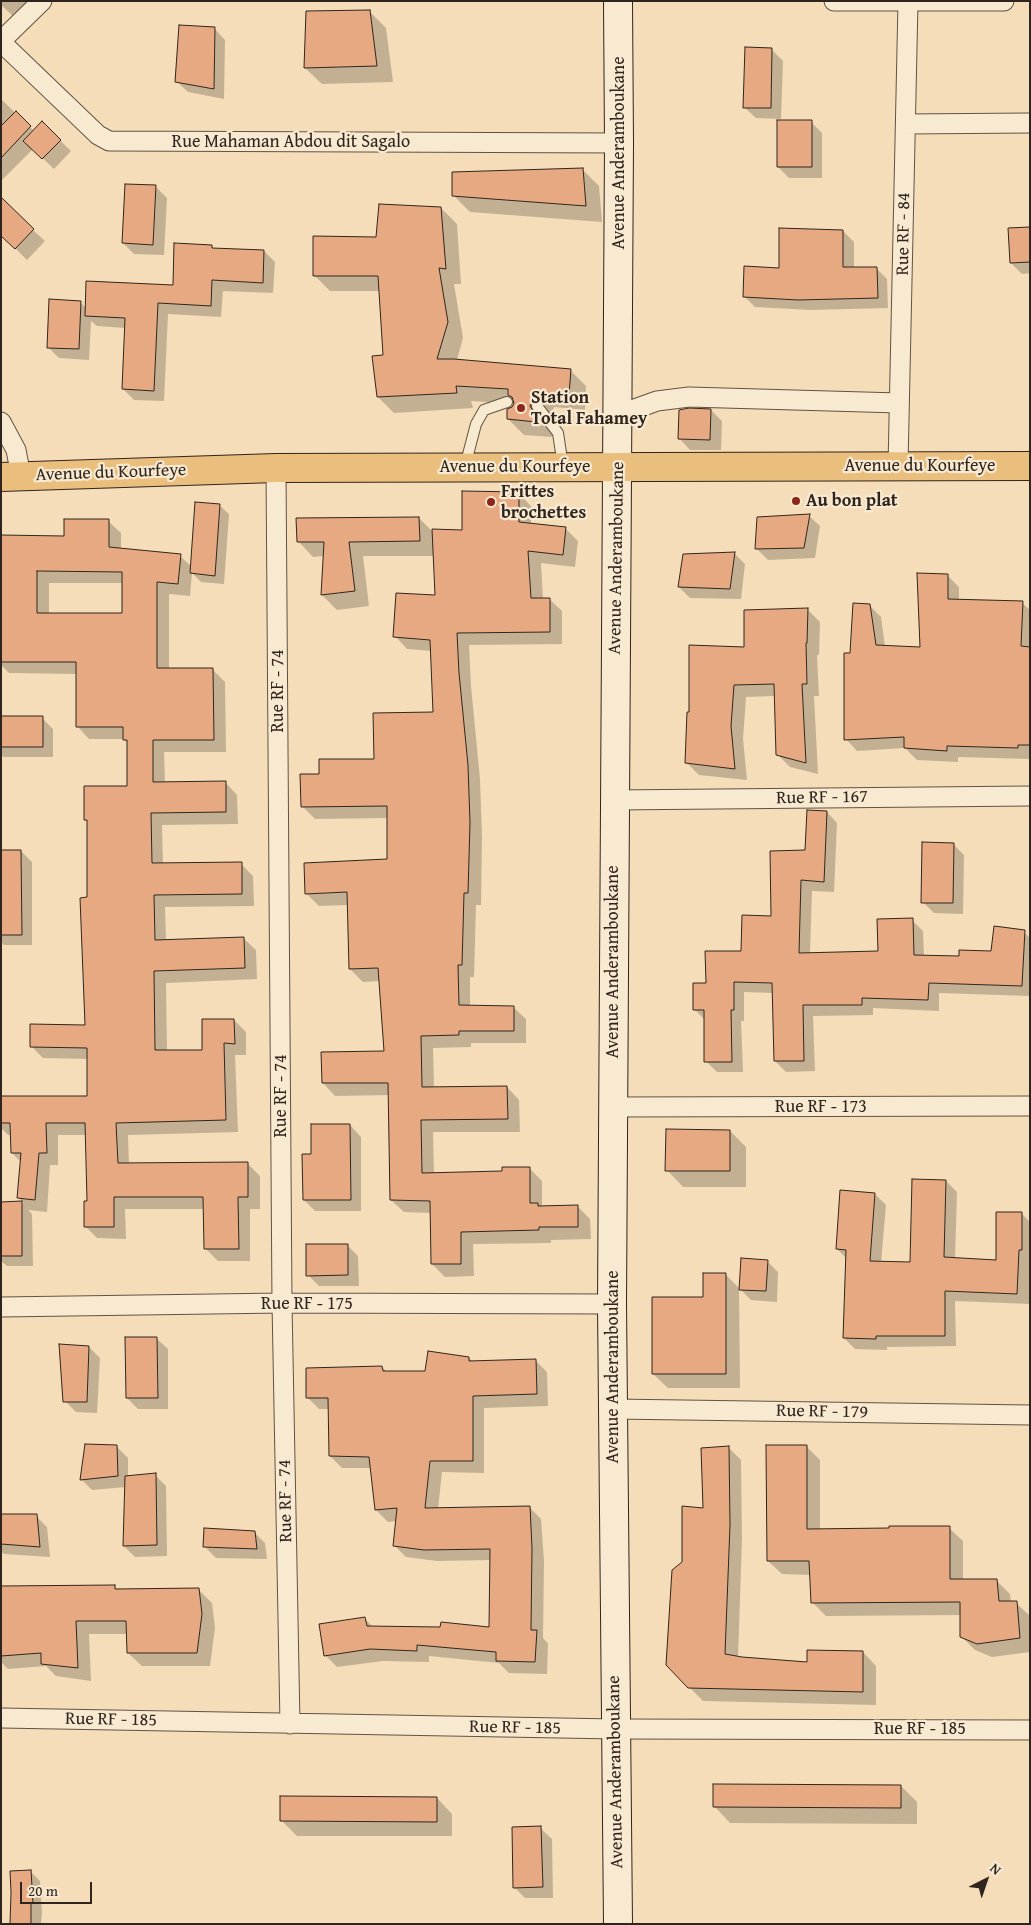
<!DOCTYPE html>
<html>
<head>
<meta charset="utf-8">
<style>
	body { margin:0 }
	#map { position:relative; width:1031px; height:1925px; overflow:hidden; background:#f4ddb8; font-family:"Gentium Book Plus",serif }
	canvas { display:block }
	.frame { position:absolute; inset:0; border:2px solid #30251e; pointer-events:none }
	.north { position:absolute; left:961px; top:1855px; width:50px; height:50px; -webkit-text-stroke:4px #f8e9d1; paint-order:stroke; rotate:41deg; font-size:14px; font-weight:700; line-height:20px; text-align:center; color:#30251e }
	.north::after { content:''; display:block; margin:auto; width:18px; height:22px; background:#30251e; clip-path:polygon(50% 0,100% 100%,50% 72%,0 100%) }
	.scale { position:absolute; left:20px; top:1882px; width:72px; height:22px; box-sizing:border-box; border:2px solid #30251e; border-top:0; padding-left:6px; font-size:15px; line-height:18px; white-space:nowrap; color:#30251e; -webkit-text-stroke:4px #f8e9d1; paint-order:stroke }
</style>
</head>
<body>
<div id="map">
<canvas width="1031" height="1925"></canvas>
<div class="frame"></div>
<div class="north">N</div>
<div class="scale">20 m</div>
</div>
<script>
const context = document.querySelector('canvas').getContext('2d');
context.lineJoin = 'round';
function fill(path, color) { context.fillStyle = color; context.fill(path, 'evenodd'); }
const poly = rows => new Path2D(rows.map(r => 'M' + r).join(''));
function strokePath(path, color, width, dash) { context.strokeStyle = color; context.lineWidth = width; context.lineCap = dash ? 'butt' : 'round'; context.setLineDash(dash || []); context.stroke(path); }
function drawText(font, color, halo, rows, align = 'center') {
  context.font = font + ' "Gentium Book Plus",serif'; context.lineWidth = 4.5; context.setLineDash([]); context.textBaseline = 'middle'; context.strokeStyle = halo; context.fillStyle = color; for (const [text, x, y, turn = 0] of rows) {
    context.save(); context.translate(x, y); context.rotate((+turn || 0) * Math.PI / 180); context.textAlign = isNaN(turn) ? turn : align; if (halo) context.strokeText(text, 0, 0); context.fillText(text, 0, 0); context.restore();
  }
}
const shadow = poly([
	[1,1,29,1,14,17,1,5],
	[369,11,386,28,393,82,322,84,305,68],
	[214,28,225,40,224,99,188,92,176,81],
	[771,49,783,61,781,119,756,118,744,107],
	[1,99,34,131,42,123,71,151,54,169,33,149,1,181],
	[811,122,822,133,822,178,789,178,778,167],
	[583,170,599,186,602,222,470,212,453,195],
	[156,187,167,198,164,255,134,254,123,243],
	[441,208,457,224,461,284,454,284,463,338,457,360,570,370,586,386,585,410,554,407,553,415,546,419,546,424,552,434,552,437,524,435,508,419,515,404,471,401,473,408,394,413,378,397,384,356,381,291,330,291,314,275,377,238],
	[1030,228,1030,273,1022,274,1011,263],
	[33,230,45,241,27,260,1,234],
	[843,231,854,242,854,268,876,268,887,279,888,308,810,310,755,307,744,296,780,270],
	[211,246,214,249,264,251,275,262,273,293,223,291,221,317,168,314,164,401,134,400,123,389,126,328,97,326,91,321,89,360,59,358,48,347,80,302,86,308,174,287],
	[711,410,722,421,721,450,690,450,679,438],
	[518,493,531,506,531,525,565,528,578,541,575,567,541,563,543,599,549,599,562,611,562,644,469,645,471,686,480,779,482,837,481,905,476,905,474,977,470,977,470,1007,513,1007,526,1019,526,1043,471,1043,471,1047,433,1048,434,1088,507,1087,519,1100,520,1132,433,1132,434,1174,503,1172,529,1168,542,1181,542,1207,577,1206,590,1219,591,1239,551,1240,551,1243,473,1244,474,1276,445,1277,432,1264,431,1213,404,1212,391,1200,390,1095,335,1096,323,1083,386,1052,380,981,363,982,350,969,348,905,319,906,307,894,388,860,388,818,315,819,302,806,320,775,375,760,434,714,432,651,407,649,395,636,437,596,435,556,363,556,369,606,337,610,322,595,324,556,313,557,298,541,419,518,434,533,463,531],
	[219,505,229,514,224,584,201,582,192,573,190,596,169,594,169,669,213,670,225,682,226,752,164,752,165,783,225,782,237,795,238,824,162,825,163,864,241,864,253,876,254,906,165,907,166,941,243,938,256,950,257,979,166,983,167,1052,203,1051,234,1020,246,1032,246,1055,235,1055,238,1132,128,1135,129,1164,247,1163,260,1176,260,1209,250,1209,250,1261,218,1261,206,1249,205,1209,125,1209,126,1239,97,1238,85,1226,89,1202,86,1135,58,1135,58,1165,50,1165,47,1212,28,1210,32,1214,33,1266,7,1266,1,1261,1,1203,24,1203,19,1198,21,1162,12,1153,11,1135,8,1135,1,1128,1,1098,88,1098,88,1059,43,1058,31,1046,86,1027,89,899,88,823,85,820,129,787,128,744,124,739,89,739,77,726,77,674,9,673,1,665,1,537,66,537,108,521,121,533,121,550,180,556,192,567],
	[49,583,123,583,123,614,49,614],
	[809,516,820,526,815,558,768,560,757,549],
	[734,553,745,564,741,599,690,598,679,587],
	[947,575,959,587,959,601,1022,603,1030,610,1029,759,958,757,958,762,917,760,905,748,857,751,846,739,851,654,869,605,881,617,885,647,921,648],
	[807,609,820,622,819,655,817,655,819,696,814,696,818,774,790,767,777,754,775,696,746,697,743,739,747,780,699,775,686,762,745,648],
	[1,717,42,718,53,729,53,757,3,757,1,755],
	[827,812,837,823,834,892,812,891,810,954,879,952,912,920,923,931,924,957,960,958,992,952,1023,931,1030,938,1030,996,939,993,939,1011,873,1008,873,1015,813,1016,815,1071,786,1072,775,1061,773,993,744,992,744,1021,741,1021,743,1072,717,1072,706,1061,705,1020,694,1009,707,984,743,952,772,917],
	[953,844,964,855,963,914,934,913,923,902],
	[1,851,21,851,32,862,32,945,4,945,1,942],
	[350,1125,361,1137,361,1211,315,1211,304,1200,313,1155],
	[730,1131,746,1147,746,1187,683,1187,667,1170],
	[946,1181,957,1192,955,1259,997,1261,1021,1213,1030,1222,1030,1304,955,1301,956,1346,887,1347,887,1350,855,1349,844,1338,847,1259,837,1249,875,1194,886,1205,881,1263,911,1264],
	[347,1245,358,1256,359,1286,319,1286,308,1275],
	[767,1261,778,1272,777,1302,751,1300,739,1288,740,1388,668,1388,653,1374,705,1298,725,1274,740,1289],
	[156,1338,168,1349,168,1409,138,1409,127,1398],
	[89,1347,100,1358,97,1413,76,1412,65,1401],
	[469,1358,473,1362,535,1360,547,1372,548,1406,484,1408,484,1473,442,1472,438,1509,529,1507,541,1519,544,1561,543,1638,548,1643,547,1674,509,1673,499,1663,429,1656,429,1662,383,1661,337,1667,325,1655,365,1619,373,1627,490,1628,491,1560,437,1561,406,1557,394,1545,397,1521,388,1522,376,1510,372,1468,342,1468,330,1456,330,1409,319,1409,307,1397,382,1367,387,1372,426,1372],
	[806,1446,820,1460,820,1530,949,1528,963,1541,963,1580,996,1580,1010,1594,1011,1603,1016,1603,1030,1616,1030,1652,992,1657,975,1650,961,1636,961,1615,826,1616,812,1602,811,1575,782,1574,768,1561],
	[117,1447,128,1458,128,1477,155,1475,166,1486,167,1556,135,1557,124,1546,126,1487,92,1490,81,1479],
	[728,1447,741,1460,742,1539,738,1658,808,1663,863,1652,876,1666,876,1705,703,1701,667,1665,683,1563],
	[1,1515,36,1516,47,1527,50,1557,4,1554,1,1551],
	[254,1532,265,1543,267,1559,216,1558,205,1547],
	[114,1586,118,1590,198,1589,212,1603,215,1628,210,1666,142,1666,128,1653,128,1634,89,1634,91,1681,56,1676,46,1666,8,1669,1,1662,1,1587],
	[901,1786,917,1802,917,1824,730,1823,714,1806],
	[437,1798,452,1814,452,1836,297,1836,281,1820],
	[540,1828,552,1839,553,1898,525,1898,514,1887],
	[30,1871,40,1881,42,1913,41,1924,12,1924]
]);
const building = poly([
	[370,10,377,66,304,68,306,11,370,10],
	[179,25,215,27,214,89,175,82,179,25],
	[745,47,772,48,771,108,743,108,745,47],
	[16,111,31,126,1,158,1,126,16,111],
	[777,120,812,120,812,167,777,167,777,120],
	[42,121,61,140,42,159,23,141,42,121],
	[583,168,586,206,452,196,452,172,583,168],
	[125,184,156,185,153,245,122,243,125,184],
	[1,197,34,229,15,249,1,236,1,197],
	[379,204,441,207,446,269,439,268,448,322,437,359,454,359,571,369,569,395,539,392,538,399,532,401,530,406,536,416,536,422,507,419,507,409,512,407,514,403,512,397,508,395,508,389,456,386,457,393,377,397,372,356,383,355,378,276,313,276,313,236,376,237,379,204],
	[1030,227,1030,262,1010,263,1008,228,1030,227],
	[779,228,843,230,843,267,877,267,878,298,798,300,743,297,744,266,779,268,779,228],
	[174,243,212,245,212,248,264,250,263,283,212,280,211,306,158,303,154,391,122,389,125,318,85,316,86,281,173,285,174,243],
	[49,299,81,301,79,349,47,348,49,299],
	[689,408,711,409,710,440,678,439,679,410,689,408],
	[462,491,519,492,519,522,566,527,563,555,528,551,531,598,550,598,550,632,457,633,459,673,468,765,470,823,468,893,464,893,462,965,458,965,459,1005,514,1006,514,1031,459,1031,459,1035,421,1036,422,1087,507,1086,508,1119,421,1120,422,1173,502,1171,502,1167,530,1167,530,1203,538,1203,538,1206,578,1205,578,1227,539,1227,539,1230,461,1232,461,1264,431,1264,430,1201,390,1200,388,1083,322,1083,321,1052,384,1051,378,968,349,969,347,892,305,894,304,863,387,859,387,806,301,807,300,774,319,774,319,759,374,759,373,713,433,712,430,640,393,637,396,593,435,595,432,529,462,530,462,491],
	[195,502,220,504,215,576,190,573,195,502],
	[810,514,804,548,755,549,757,517,810,514],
	[419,517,420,541,349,542,355,591,321,595,324,542,297,542,296,518,419,517],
	[64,519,109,519,109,547,181,554,178,584,157,582,157,668,213,668,214,740,153,740,153,782,226,781,226,812,151,813,152,863,242,862,242,894,154,895,155,940,244,937,245,968,154,971,155,1050,202,1050,202,1019,234,1019,235,1044,224,1043,226,1120,116,1123,118,1163,248,1162,248,1197,238,1197,239,1249,204,1249,203,1197,114,1197,114,1227,84,1227,84,1201,87,1201,85,1123,46,1123,47,1153,39,1153,35,1200,17,1198,21,1153,11,1153,10,1123,1,1123,1,1096,87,1096,87,1048,30,1047,30,1024,85,1025,80,898,87,897,87,820,84,820,84,786,127,786,127,740,123,740,123,727,76,727,76,662,1,662,1,535,64,536,64,519],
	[37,571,122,572,122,613,37,613,37,571],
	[735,552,730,589,678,587,683,554,735,552],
	[917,573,948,574,948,599,1023,601,1021,646,1030,647,1030,745,1018,745,1018,748,947,746,947,751,904,748,904,737,844,740,844,653,850,653,853,603,870,604,876,645,920,647,917,573],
	[808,608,807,643,806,643,807,684,802,684,806,763,776,755,774,684,734,685,731,726,735,769,685,763,687,712,689,712,689,645,744,647,744,610,808,608],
	[1,716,43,716,43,747,1,747,1,716],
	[807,810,827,811,824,882,801,880,799,953,878,951,877,919,913,918,914,955,959,956,959,950,991,951,994,926,1025,930,1022,986,929,983,928,1000,862,998,862,1005,803,1005,804,1061,774,1061,772,983,734,982,734,1010,731,1010,732,1062,704,1062,704,1010,693,1010,693,983,706,983,705,951,741,951,742,915,771,916,770,851,805,850,807,810],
	[922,842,954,843,953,903,921,903,922,842],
	[1,850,21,850,22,935,1,935,1,850],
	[311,1124,350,1124,351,1200,303,1200,302,1154,311,1154,311,1124],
	[666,1129,730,1130,730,1171,665,1171,666,1129],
	[912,1179,946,1180,944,1257,996,1260,996,1212,1022,1212,1022,1250,1019,1250,1017,1294,945,1291,945,1336,876,1336,876,1339,843,1338,846,1250,836,1249,840,1190,875,1193,870,1261,910,1262,912,1179],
	[22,1201,22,1256,1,1256,1,1202,22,1201],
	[306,1244,348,1244,348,1275,306,1276,306,1244],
	[741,1258,768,1260,766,1291,739,1290,741,1258],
	[703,1273,726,1273,726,1374,652,1374,652,1297,703,1297,703,1273],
	[125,1337,157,1337,158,1398,126,1398,125,1337],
	[59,1344,89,1346,87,1402,63,1402,59,1344],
	[428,1351,469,1357,469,1361,536,1359,537,1394,473,1396,473,1461,430,1461,425,1508,530,1506,532,1548,531,1630,537,1630,535,1662,496,1661,496,1652,417,1645,417,1651,370,1649,324,1656,319,1624,365,1617,367,1626,440,1627,441,1622,489,1627,490,1549,424,1550,393,1546,397,1508,375,1510,369,1457,329,1456,328,1398,306,1398,306,1368,382,1366,383,1371,425,1371,428,1351],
	[85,1444,117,1445,118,1476,80,1480,85,1444],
	[766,1445,807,1445,807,1529,889,1528,889,1526,950,1526,950,1579,997,1579,999,1601,1017,1601,1020,1638,977,1644,960,1637,960,1602,811,1603,809,1561,767,1561,766,1445],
	[729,1446,730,1525,725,1654,742,1657,807,1662,807,1650,863,1651,863,1692,688,1688,666,1665,672,1570,682,1562,682,1506,703,1508,701,1448,729,1446],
	[156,1473,157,1545,123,1546,125,1476,156,1473],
	[1,1514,37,1514,40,1547,1,1544,1,1514],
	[204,1528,255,1531,257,1549,203,1547,204,1528],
	[115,1585,115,1589,199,1588,202,1614,197,1653,127,1653,126,1621,76,1621,78,1668,41,1664,41,1653,1,1656,1,1586,115,1585],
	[713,1784,901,1785,901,1808,713,1807,713,1784],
	[280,1796,437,1797,437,1822,280,1821,280,1796],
	[541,1826,543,1887,513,1888,512,1827,541,1826],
	[31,1870,33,1903,31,1903,31,1924,10,1924,11,1892,10,1871,31,1870]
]);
const lane = poly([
	[537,406,558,433,563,466],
	[465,466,476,424,484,410,507,402]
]);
const street = poly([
	[834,1,1004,1],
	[1,41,42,1],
	[1,42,98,135,109,141,619,143],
	[906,124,1030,123],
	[618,415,657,401,689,397,899,403],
	[1,422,16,450,21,476],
	[898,466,908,2],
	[276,468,282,1303,290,1724],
	[614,800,1030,796],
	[613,1107,1030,1106],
	[1,1307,282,1303,612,1304],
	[613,1409,1030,1415],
	[1,1718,616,1729,1030,1730]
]);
const secondary = poly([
	[618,1924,612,1304,619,143,618,1]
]);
const primary = poly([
	[1,477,276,468,1030,466]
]);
const markers = [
	[521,408,5,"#8f2418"],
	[796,501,5,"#8f2418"],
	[491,502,5,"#8f2418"]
];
const streetNames = [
	["Rue Mahaman Abdou dit Sagalo",291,142],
	["Avenue Anderamboukane",619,153,-90],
	["Rue RF - 84",904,234,-89],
	["Avenue du Kourfeye",920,466],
	["Avenue du Kourfeye",515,467],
	["Avenue du Kourfeye",111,473,-2],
	["Avenue Anderamboukane",617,558,-89],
	["Rue RF - 74",278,691,-90],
	["Rue RF - 167",822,798,-1],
	["Avenue Anderamboukane",613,962,-90],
	["Rue RF - 74",281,1096,-90],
	["Rue RF - 173",821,1107],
	["Rue RF - 175",307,1304],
	["Avenue Anderamboukane",613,1367,-90],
	["Rue RF - 179",822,1412,1],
	["Rue RF - 74",286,1501,-91],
	["Rue RF - 185",111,1720,1],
	["Rue RF - 185",515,1728,1],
	["Rue RF - 185",920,1729],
	["Avenue Anderamboukane",616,1772,-91]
];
const poiNames = [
	["Station",531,398],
	["Total Fahamey",531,419],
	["Frittes",501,492],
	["brochettes",501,513],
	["Au bon plat",806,501]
];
fill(shadow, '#0003');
fill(building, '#e7a981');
strokePath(building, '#30251e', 1);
strokePath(lane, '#615344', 12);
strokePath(street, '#615344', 21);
strokePath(secondary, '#30251e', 30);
strokePath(primary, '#30251e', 30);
strokePath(lane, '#f8e9d1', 10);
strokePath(street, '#f8e9d1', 19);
strokePath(secondary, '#f8e9d1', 28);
strokePath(primary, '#eabe7c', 28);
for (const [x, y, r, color] of markers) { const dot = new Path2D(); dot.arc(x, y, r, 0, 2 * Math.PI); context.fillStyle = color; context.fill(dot); strokePath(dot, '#f8e9d1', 2); }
drawText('18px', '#30251e', '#f8e9d1', streetNames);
drawText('bold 18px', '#30251e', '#f8e9d1', poiNames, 'left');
</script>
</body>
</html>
